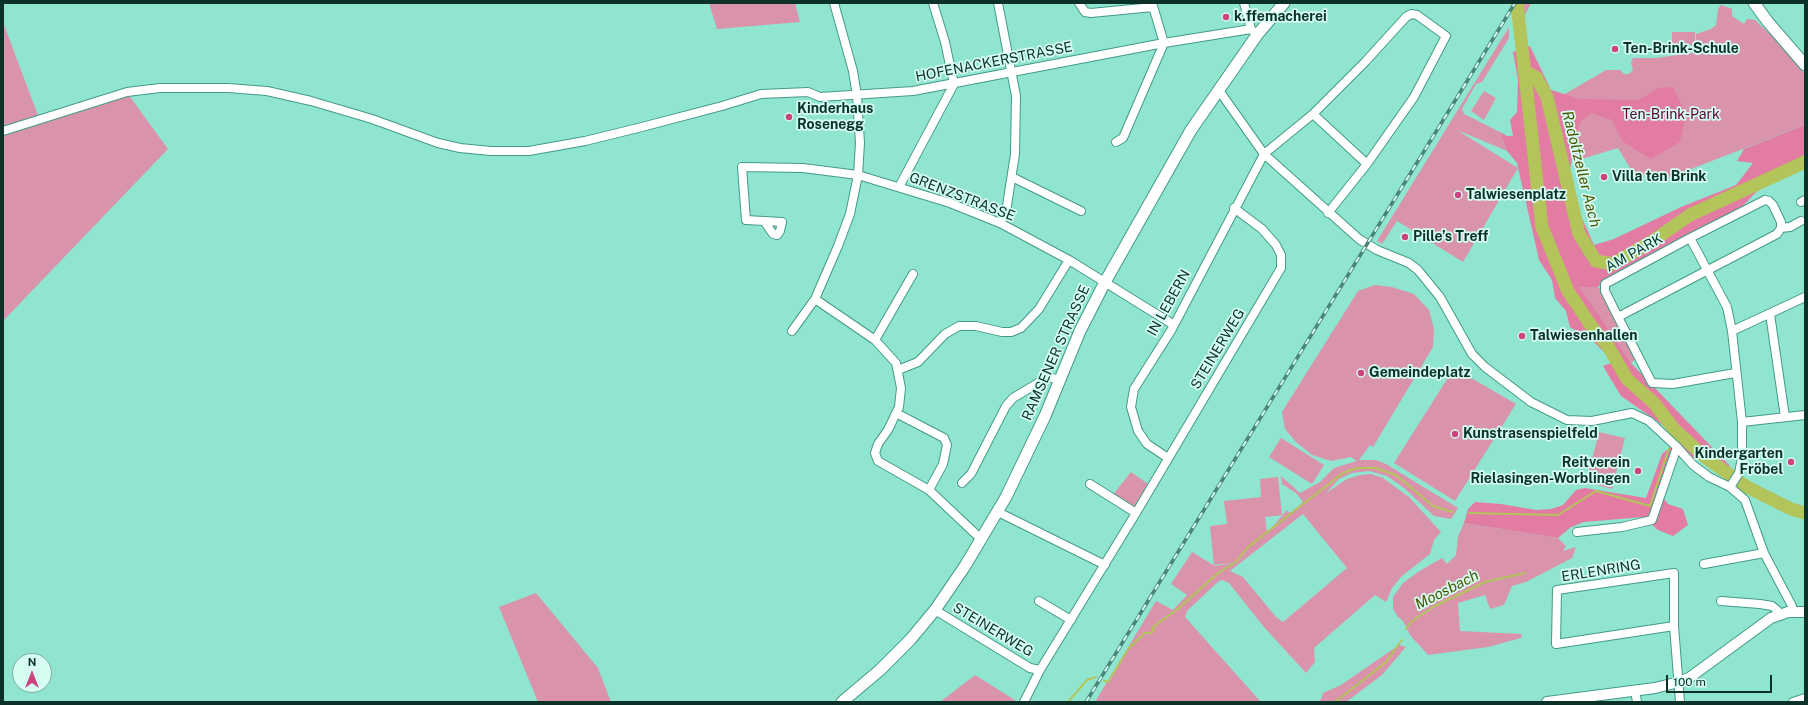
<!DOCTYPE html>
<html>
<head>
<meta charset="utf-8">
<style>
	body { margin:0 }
	#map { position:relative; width:1808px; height:705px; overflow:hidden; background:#90e5d1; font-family:"Public Sans",sans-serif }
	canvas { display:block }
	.frame { position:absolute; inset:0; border:4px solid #0b3129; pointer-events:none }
	.north { position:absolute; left:12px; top:653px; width:40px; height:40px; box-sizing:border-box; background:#d5fdf2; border:1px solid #84aba2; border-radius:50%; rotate:0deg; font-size:11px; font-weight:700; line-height:16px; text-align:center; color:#0b3129 }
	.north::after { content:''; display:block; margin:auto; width:14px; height:18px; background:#cc437f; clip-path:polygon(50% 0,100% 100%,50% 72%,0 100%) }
	.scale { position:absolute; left:1666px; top:675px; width:106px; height:18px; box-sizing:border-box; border:2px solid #0b3129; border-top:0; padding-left:5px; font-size:12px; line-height:14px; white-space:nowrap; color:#0b3129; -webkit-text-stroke:3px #d5fdf2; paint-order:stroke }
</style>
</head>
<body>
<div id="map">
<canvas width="1808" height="705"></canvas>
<div class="frame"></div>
<div class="north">N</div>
<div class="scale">100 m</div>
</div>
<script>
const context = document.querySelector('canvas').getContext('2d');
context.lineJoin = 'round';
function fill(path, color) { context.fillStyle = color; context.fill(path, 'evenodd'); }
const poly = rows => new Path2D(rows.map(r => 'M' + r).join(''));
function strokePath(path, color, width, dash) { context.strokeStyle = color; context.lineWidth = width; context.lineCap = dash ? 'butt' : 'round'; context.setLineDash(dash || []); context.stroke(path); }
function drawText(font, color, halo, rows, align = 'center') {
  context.font = font + ' "Public Sans",sans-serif'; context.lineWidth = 3.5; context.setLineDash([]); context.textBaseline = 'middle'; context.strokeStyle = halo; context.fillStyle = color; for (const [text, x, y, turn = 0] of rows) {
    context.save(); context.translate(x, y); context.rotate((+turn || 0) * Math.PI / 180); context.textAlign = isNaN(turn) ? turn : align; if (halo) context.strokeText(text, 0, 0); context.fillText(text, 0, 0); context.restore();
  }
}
const green = poly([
	[709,3,795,3,800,22,717,29],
	[1523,3,1531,3,1523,19,1521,7],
	[1721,5,1732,9,1732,16,1744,24,1747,19,1755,20,1775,39,1805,74,1805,125,1665,179,1656,172,1636,178,1618,148,1575,161,1551,90,1563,95,1606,70,1620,70,1624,74,1629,74,1633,70,1631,63,1633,58,1656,58,1692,53,1696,50,1696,34,1711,29,1716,25,1718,9],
	[3,22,39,118,3,129],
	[1509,27,1509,38,1482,82,1476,84,1462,109,1464,114,1500,132,1507,151,1457,130,1518,168,1463,262,1397,221,1382,244,1377,241],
	[1672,32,1695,32,1695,45,1672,45],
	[1484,91,1496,98,1484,120,1471,111],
	[128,94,168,149,3,321,3,134],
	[1375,285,1392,287,1414,294,1429,310,1434,329,1433,347,1373,447,1370,445,1359,460,1376,460,1386,464,1458,508,1451,519,1434,516,1404,488,1387,476,1369,471,1352,473,1339,479,1326,493,1347,479,1360,475,1371,474,1383,478,1409,497,1441,532,1434,540,1430,554,1402,576,1392,588,1386,602,1375,595,1314,648,1315,662,1306,673,1264,627,1229,583,1222,580,1219,581,1187,611,1185,617,1261,702,1095,702,1156,601,1173,610,1187,595,1171,584,1192,552,1215,566,1232,563,1214,565,1210,526,1227,524,1224,501,1261,497,1260,479,1278,477,1282,515,1265,517,1267,533,1287,510,1290,513,1303,502,1296,493,1282,484,1281,476,1300,493,1320,482,1334,468,1357,461,1351,457,1331,461,1312,455,1296,442,1285,429,1282,412,1358,291],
	[1303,514,1347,568,1283,622,1276,617,1243,577,1230,571],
	[1578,287,1597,287,1602,289,1637,358,1631,363,1591,303],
	[1454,368,1516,404,1455,501,1394,463],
	[1599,432,1625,438,1612,489,1586,482],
	[1281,438,1324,465,1312,484,1269,457],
	[1131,472,1148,484,1135,506,1111,497],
	[1464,523,1558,538,1566,546,1563,551,1576,547,1572,558,1526,582,1512,586,1504,605,1490,609,1485,595,1458,603,1460,631,1522,634,1521,638,1488,647,1428,655,1410,635,1403,621,1398,617,1393,609,1393,597,1403,583,1418,572,1442,558,1447,564,1456,555,1458,536],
	[536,593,598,668,611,702,538,702,499,607],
	[1399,645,1406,647,1382,675,1346,702,1319,702,1322,697,1323,693,1341,685],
	[975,675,1018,702,940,702]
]);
const forest = poly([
	[1530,46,1551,90,1580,99,1639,100,1658,88,1673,87,1686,115,1680,142,1651,159,1622,141,1612,120,1591,113,1580,122,1570,169,1580,214,1594,245,1614,239,1681,207,1736,185,1753,163,1737,161,1744,149,1805,125,1805,154,1760,188,1742,207,1597,287,1579,287,1591,303,1631,363,1730,466,1721,473,1702,461,1684,455,1674,457,1661,495,1668,504,1683,509,1688,525,1673,536,1658,530,1643,517,1584,522,1571,527,1558,538,1464,523,1468,509,1475,502,1501,504,1536,510,1551,509,1563,505,1576,490,1585,488,1646,498,1662,454,1680,440,1667,428,1621,396,1603,366,1611,363,1606,354,1595,343,1570,327,1566,311,1555,298,1552,280,1539,260,1517,163,1507,151,1500,132,1507,136,1513,136,1510,120,1517,112,1518,80,1513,52]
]);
const stream = poly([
	[1671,435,1674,429],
	[1469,513,1558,515,1596,491,1650,506,1669,448],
	[1406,629,1412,621,1435,606,1485,582,1525,573],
	[1104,681,1108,682,1129,648,1145,633,1151,633,1154,630,1153,627,1179,608,1218,573,1236,562,1248,547,1343,473,1357,468,1375,468,1396,475,1433,506,1452,512],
	[1068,702,1087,680,1096,677],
	[1335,702,1385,663,1402,640]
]);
const river = poly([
	[1517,3,1542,227,1568,291,1592,327,1608,346,1627,379,1654,403,1674,429,1706,458,1747,487,1791,509,1805,513],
	[1524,71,1536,77,1547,97,1579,234,1596,261,1613,264,1654,240,1690,215,1805,162]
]);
const minor = poly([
	[998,3,1016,96,1015,154,1006,212,1000,223],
	[1079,3,1085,12,1091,13,1153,7],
	[1244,3,1251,29,1254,32],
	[1218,89,1264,154,1359,239,1377,250,1409,263,1418,270,1440,297,1472,354,1485,367,1531,402,1567,420,1592,421,1632,413,1649,421,1677,447,1693,465,1709,477,1730,487,1745,500,1764,553,1792,606,1792,612],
	[1313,114,1367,164],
	[3,131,127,92,160,88,228,88,267,91,311,101,372,119,438,143,460,148,491,151,529,151,585,141,638,128,722,106,761,94,808,92,820,97,913,91,1164,43,1251,29],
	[1116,142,1123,138,1164,43,1152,3],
	[1012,177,1081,211],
	[899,187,954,84,945,42,933,3],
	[1765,200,1769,201,1773,205,1781,222,1781,228,1777,234,1618,317,1605,291,1605,284,1690,238,1765,200],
	[1801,202,1805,200],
	[764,221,782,222,780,231,777,235,773,234,764,221,746,220,742,167,803,168,858,175,950,203,1000,223,1069,260,1174,325],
	[1781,228,1790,227,1801,221],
	[1690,238,1727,307,1732,331,1742,422,1742,458,1739,473,1730,487],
	[815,299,875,340,896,363,901,388,899,407,888,430,878,444,875,453,878,461,929,490,982,540],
	[1770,314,1785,417],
	[1618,317,1652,383,1673,384,1735,373],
	[792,331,815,299,838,246,850,214,858,175,860,143,857,96,853,71,834,3],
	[1732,331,1805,297],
	[875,340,913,274],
	[898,370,918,362,945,334,959,326,976,326,1002,332,1011,332,1021,328,1039,309,1069,260],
	[896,413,944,438,947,445,943,464,929,490],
	[1742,422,1805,415],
	[1168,458,1147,444,1138,431,1131,407,1134,389,1172,329,1264,154,1313,114,1366,61,1406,17,1411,14,1417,15,1446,36,1414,97,1367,164,1328,213],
	[962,483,971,474,1006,406,1013,398,1048,377,1060,380],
	[1090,484,1136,513],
	[998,512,1105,565],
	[1577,532,1622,527,1652,520,1677,447],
	[1704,564,1764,553],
	[1039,601,1071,620],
	[1721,601,1760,604,1772,606,1777,610,1779,614],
	[935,610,1030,668,1040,670],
	[1674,626,1556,644,1557,590,1674,573,1674,626,1680,702],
	[1635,690,1637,702],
	[1024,702,1040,670,1136,513,1281,268,1281,255,1276,245,1262,229,1234,208],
	[1793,702,1805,698]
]);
const tertiary = poly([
	[1547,702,1655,688,1679,682,1689,678,1771,618,1788,612,1805,612]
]);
const secondary = poly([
	[1754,3,1768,22,1805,65],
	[842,702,880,670,910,640,935,610,965,566,1006,497,1045,416,1080,331,1105,282,1191,130,1257,35,1284,3]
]);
const rail = poly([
	[1086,702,1515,3]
]);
const markers = [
	[1226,17,4,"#cc437f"],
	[1615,49,4,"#cc437f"],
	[789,117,4,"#cc437f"],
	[1604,177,4,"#cc437f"],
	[1458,195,4,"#cc437f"],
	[1405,237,4,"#cc437f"],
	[1522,336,4,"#cc437f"],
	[1361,373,4,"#cc437f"],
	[1455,434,4,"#cc437f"],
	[1791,462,4,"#cc437f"],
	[1638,471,4,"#cc437f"]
];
const poiNames = [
	["k.ffemacherei",1234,17],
	["Ten-Brink-Schule",1623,49],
	["Kinderhaus",797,109],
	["Rosenegg",797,125],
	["Villa ten Brink",1612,177],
	["Talwiesenplatz",1466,195],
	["Pille’s Treff",1413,237],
	["Talwiesenhallen",1530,336],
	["Gemeindeplatz",1369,373],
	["Kunstrasenspielfeld",1463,434],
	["Kindergarten",1783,454,"right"],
	["Fröbel",1783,470,"right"],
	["Reitverein",1630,463,"right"],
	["Rielasingen-Worblingen",1630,479,"right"]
];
const streetNames = [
	["HOFENACKERSTRASSE",994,62,-11],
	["GRENZSTRASSE",962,197,21],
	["AM PARK",1634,253,-29],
	["IN LEBERN",1169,303,-61],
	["STEINERWEG",1218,349,-59],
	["RAMSENER STRASSE",1056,353,-66],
	["ERLENRING",1601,571,-9],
	["STEINERWEG",993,630,31]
];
const parkNames = [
	["Ten-Brink-Park",1671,115]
];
const waterNames = [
	["Radolfzeller Aach",1581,169,76],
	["Moosbach",1447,590,-27]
];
fill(green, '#d994ab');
fill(forest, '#e37ca2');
strokePath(stream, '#b3c45a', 2);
strokePath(river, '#b3c45a', 13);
strokePath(minor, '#439a88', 10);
strokePath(tertiary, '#439a88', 12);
strokePath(secondary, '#439a88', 13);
strokePath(minor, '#fff', 8);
strokePath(tertiary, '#fff', 10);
strokePath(secondary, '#fff', 11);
strokePath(rail, '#4a8678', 3.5);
strokePath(rail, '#d5fdf2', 2, [6]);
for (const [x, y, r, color] of markers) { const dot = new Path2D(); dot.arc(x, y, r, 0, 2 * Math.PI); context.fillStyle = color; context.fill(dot); strokePath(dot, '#d5fdf2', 1.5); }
drawText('bold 14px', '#0b3129', '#d5fdf2', poiNames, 'left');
drawText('14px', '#0b3129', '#d5fdf2', streetNames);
drawText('14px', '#600033', '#d5fdf2', parkNames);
drawText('italic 15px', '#4d5704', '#d5fdf2', waterNames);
</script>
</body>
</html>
